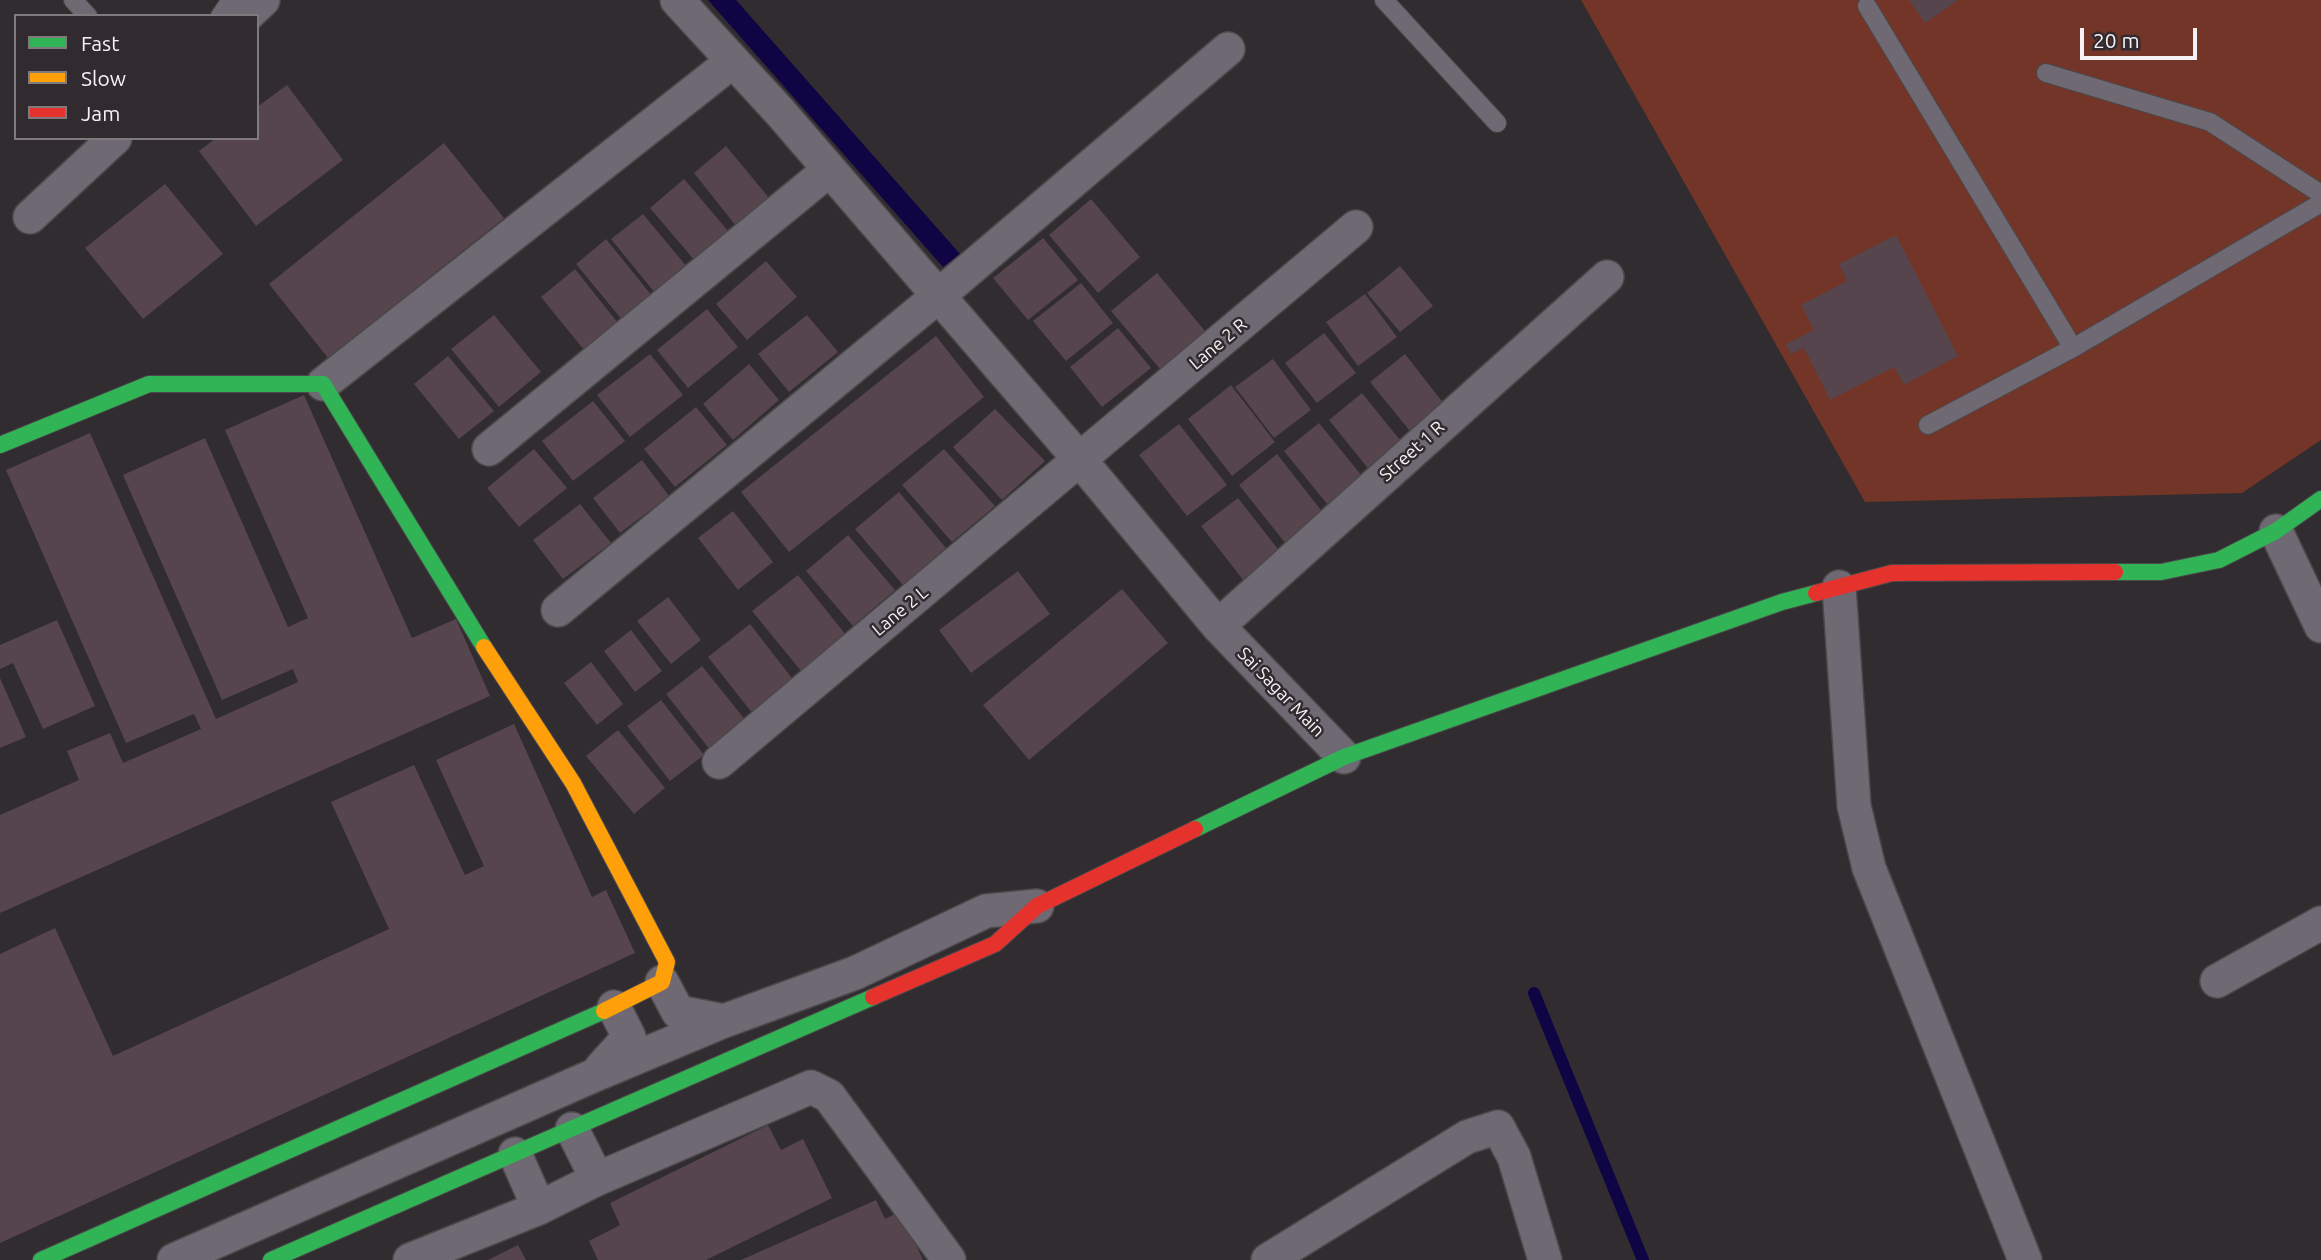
<!DOCTYPE html>
<html>
<head>
<meta charset="utf-8">
<style>
	body { margin:0 }
	#map { position:relative; width:2321px; height:1260px; overflow:hidden; background:#302c2f; font-family:Ubuntu,sans-serif }
	canvas { display:block }
	.legend { position:absolute; left:14px; top:14px; width:245px; height:126px; box-sizing:border-box; background:#312b30; border:2px solid #7f7a7e; margin:0; padding:9px 12px; list-style:none; font-size:21px; color:#f5f1f4 }
	.legend li { display:flex; align-items:center; gap:14px; height:35px }
	.legend b { width:35px; border:2px solid #7f7a7e }
	.scale { position:absolute; left:2080px; top:28px; width:117px; height:32px; box-sizing:border-box; border:4px solid #f5f1f4; border-top:0; padding-left:9px; font-size:21px; line-height:24px; white-space:nowrap; color:#f5f1f4; -webkit-text-stroke:5px #312b30; paint-order:stroke }
</style>
</head>
<body>
<div id="map">
<canvas width="2321" height="1260"></canvas>
<ul class="legend">
<li><b style="height:9px;background:#30b455"></b>Fast</li>
<li><b style="height:9px;background:#ff9f0a"></b>Slow</li>
<li><b style="height:9px;background:#e5322d"></b>Jam</li>
</ul>
<div class="scale">20 m</div>
</div>
<script>
const context = document.querySelector('canvas').getContext('2d');
context.lineJoin = 'round';
function fill(path, color) { context.fillStyle = color; context.fill(path, 'evenodd'); }
const poly = rows => new Path2D(rows.map(r => 'M' + r).join(''));
function strokePath(path, color, width, dash) { context.strokeStyle = color; context.lineWidth = width; context.lineCap = dash ? 'butt' : 'round'; context.setLineDash(dash || []); context.stroke(path); }
function drawText(font, color, halo, rows, align = 'center') {
  context.font = font + ' Ubuntu,sans-serif'; context.lineWidth = 5; context.setLineDash([]); context.textBaseline = 'middle'; context.strokeStyle = halo; context.fillStyle = color; for (const [text, x, y, turn = 0] of rows) {
    context.save(); context.translate(x, y); context.rotate((+turn || 0) * Math.PI / 180); context.textAlign = isNaN(turn) ? turn : align; if (halo) context.strokeText(text, 0, 0); context.fillText(text, 0, 0); context.restore();
  }
}
const green = poly([
	[1581,0,2321,0,2321,440,2242,493,1865,502]
]);
const water = poly([
	[708,0,736,0,960,254,943,267]
]);
const stream = poly([
	[1534,993,1643,1260]
]);
const building = poly([
	[1909,0,1958,0,1925,23],
	[287,85,343,160,256,226,199,151,216,138,257,138,257,107],
	[444,143,504,218,328,358,269,284],
	[726,146,770,199,736,226,694,173],
	[684,179,729,232,695,261,650,208],
	[165,184,223,254,143,319,85,248],
	[1091,199,1140,257,1098,293,1049,235],
	[643,214,687,267,655,293,611,239],
	[1896,235,1958,356,1904,385,1894,367,1830,400,1804,348,1791,354,1786,344,1814,330,1801,305,1847,281,1839,264],
	[1043,238,1078,280,1028,320,993,278],
	[606,239,653,297,623,321,576,264],
	[766,261,797,297,747,340,716,304],
	[1400,266,1433,306,1400,332,1367,293],
	[575,269,618,323,584,350,541,297],
	[1157,273,1205,331,1160,369,1111,311],
	[1081,283,1113,323,1066,361,1033,321],
	[1365,294,1397,337,1358,366,1326,322],
	[707,309,738,347,688,388,657,350],
	[494,315,541,372,499,407,451,349],
	[807,315,838,352,789,392,758,354],
	[1118,328,1151,368,1102,407,1070,367],
	[1324,333,1356,373,1317,403,1285,363],
	[936,336,984,397,789,552,741,492],
	[650,354,683,395,630,437,597,395],
	[1405,354,1448,409,1414,436,1370,382],
	[448,356,494,411,459,439,414,384],
	[1273,359,1311,410,1274,438,1235,387],
	[749,364,779,400,733,440,703,404],
	[1231,385,1275,442,1232,476,1188,419],
	[1362,393,1404,445,1371,472,1329,420],
	[304,395,412,638,456,619,490,696,0,913,0,815,79,780,67,751,110,733,123,763,201,729,194,714,126,743,6,470,90,433,216,719,298,682,293,669,222,700,123,475,205,438,288,627,308,618,225,430],
	[593,401,625,441,573,481,542,441],
	[696,407,727,445,675,487,644,449],
	[995,409,1045,461,1002,500,953,447],
	[1319,423,1362,476,1327,504,1284,451],
	[1179,424,1227,485,1187,516,1139,455],
	[534,449,567,488,519,527,487,488],
	[944,449,995,506,952,542,902,485],
	[1277,454,1324,514,1286,544,1239,485],
	[642,460,669,496,620,533,593,498],
	[899,492,946,548,903,585,855,529],
	[1238,498,1281,553,1244,581,1201,526],
	[580,504,611,543,563,579,533,540],
	[733,511,773,562,738,590,698,538],
	[848,535,895,590,853,626,806,571],
	[1018,571,1050,614,971,673,939,630],
	[798,575,846,635,801,671,752,611],
	[1122,589,1168,643,1029,760,983,705],
	[668,597,701,640,671,664,637,621],
	[57,620,95,706,43,729,13,663,0,669,0,645],
	[750,624,795,682,753,714,708,657],
	[631,630,662,671,635,692,604,651],
	[591,662,623,704,597,725,564,683],
	[702,666,747,722,711,751,666,694],
	[0,678,26,737,0,748],
	[661,700,704,755,670,781,627,726],
	[514,724,592,897,606,890,635,953,0,1243,0,954,55,928,113,1056,389,929,331,802,414,765,465,875,484,866,436,760],
	[618,730,665,788,634,814,586,756],
	[768,1125,781,1150,803,1139,832,1198,706,1260,598,1260,589,1241,620,1225,610,1203],
	[876,1200,885,1219,901,1211,923,1260,741,1260],
	[518,1245,526,1260,488,1260]
]);
const lane = poly([
	[73,0,88,16],
	[1384,0,1497,123],
	[1867,6,2073,348,1928,425],
	[220,16,231,0],
	[2046,73,2210,122,2321,194],
	[2073,348,2321,203]
]);
const street = poly([
	[677,0,780,112,1080,460,1218,626,1344,757],
	[246,16,263,0],
	[30,217,115,138],
	[323,384,733,61],
	[489,449,829,170],
	[2276,531,2321,626],
	[1839,587,1854,806,1869,868,2025,1260],
	[558,610,937,297,1228,49],
	[1218,626,1607,277],
	[719,762,1356,227],
	[2217,981,2321,923],
	[662,982,678,1012,724,1021],
	[601,1068,629,1037,614,1007],
	[572,1129,597,1179],
	[515,1154,539,1208],
	[174,1260,595,1075,724,1021,855,973,986,911,1037,906],
	[410,1260,539,1208,597,1179,811,1087,829,1096,949,1260],
	[1268,1260,1467,1137,1498,1127,1514,1157,1545,1260]
]);
const fast = poly([
	[0,445,149,384,323,384,484,647],
	[2115,572,2161,572,2219,560,2276,531,2321,499],
	[1195,829,1344,757,1782,602,1816,593],
	[41,1260,604,1011],
	[271,1260,873,997]
]);
const slow = poly([
	[484,647,573,783,667,962,662,982,604,1011]
]);
const jam = poly([
	[1816,593,1892,573,2115,572],
	[873,997,995,944,1037,906,1195,829]
]);
const streetNames = [
	["Lane 2 R",1218,344,-40],
	["Street 1 R",1412,451,-42],
	["Lane 2 L",900,611,-40],
	["Sai Sagar Main",1281,692,46]
];
fill(green, '#733528');
fill(water, '#0f0444');
strokePath(stream, '#0f0444', 12);
fill(building, '#56454c');
strokePath(lane, '#4b484b', 20);
strokePath(street, '#4b484b', 36);
strokePath(fast, '#4b484b', 18);
strokePath(slow, '#4b484b', 18);
strokePath(jam, '#4b484b', 18);
strokePath(lane, '#6e6973', 18);
strokePath(street, '#6e6973', 33);
strokePath(fast, '#30b455', 16);
strokePath(slow, '#ff9f0a', 16);
strokePath(jam, '#e5322d', 16);
drawText('18px', '#f5f1f4', '#312b30', streetNames);
</script>
</body>
</html>
